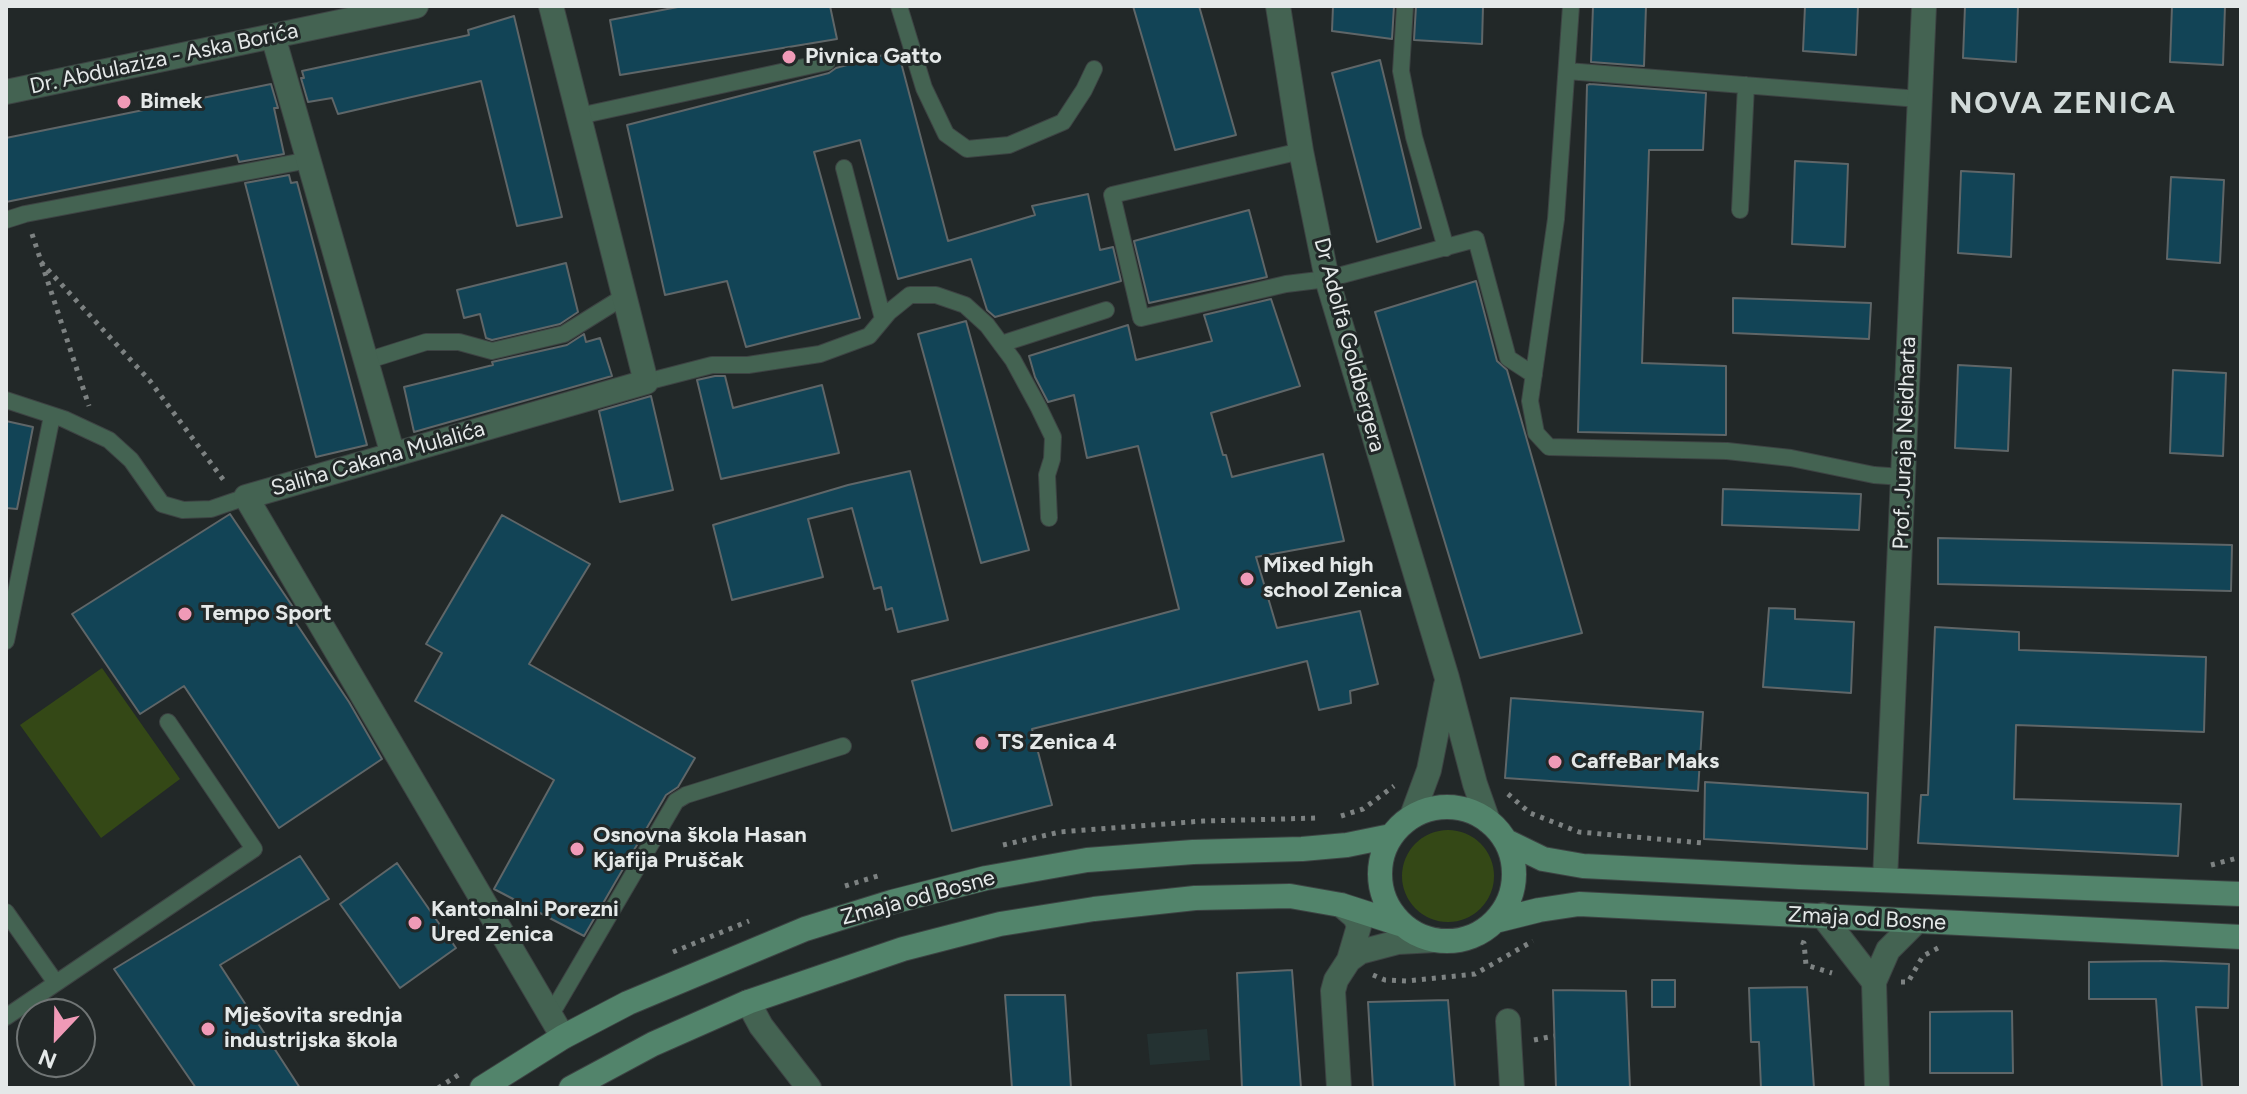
<!DOCTYPE html>
<html>
<head>
<meta charset="utf-8">
<style>
	body { margin:0 }
	#map { position:relative; width:2247px; height:1094px; overflow:hidden; background:#222828; font-family:Figtree,sans-serif }
	canvas { display:block }
	.frame { position:absolute; inset:0; border:8px solid #e4e8e8; pointer-events:none }
	.north { position:absolute; left:16px; top:998px; width:80px; height:80px; box-sizing:border-box; background:#222828; border:2px solid #707575; border-radius:50%; rotate:202deg; font-size:22px; font-weight:700; line-height:32px; text-align:center; color:#e4e8e8 }
	.north::after { content:''; display:block; margin:auto; width:28px; height:36px; background:#f09ab7; clip-path:polygon(50% 0,100% 100%,50% 72%,0 100%) }
</style>
</head>
<body>
<div id="map">
<canvas width="2247" height="1094"></canvas>
<div class="frame"></div>
<div class="north">N</div>
</div>
<script>
const context = document.querySelector('canvas').getContext('2d');
context.lineJoin = 'round';
function fill(path, color) { context.fillStyle = color; context.fill(path, 'evenodd'); }
const poly = rows => new Path2D(rows.map(r => 'M' + r).join(''));
function strokePath(path, color, width, dash) { context.strokeStyle = color; context.lineWidth = width; context.lineCap = dash ? 'butt' : 'round'; context.setLineDash(dash || []); context.stroke(path); }
function drawText(font, color, halo, rows, align = 'center') {
  context.font = font + ' Figtree,sans-serif'; context.lineWidth = 6; context.setLineDash([]); context.textBaseline = 'middle'; context.strokeStyle = halo; context.fillStyle = color; for (const [text, x, y, turn = 0] of rows) {
    context.save(); context.translate(x, y); context.rotate((+turn || 0) * Math.PI / 180); context.textAlign = isNaN(turn) ? turn : align; if (halo) context.strokeText(text, 0, 0); context.fillText(text, 0, 0); context.restore();
  }
}
const built = poly([
	[1207,1029,1210,1060,1150,1065,1147,1034]
]);
const green = poly([
	[102,668,180,779,101,838,20,725],
	'1402 876a46 46 0 1 1 92 0a46 46 0 1 1-92 0Z'
]);
const building = poly([
	[683,6,830,6,837,39,620,75,610,20,683,6],
	[1133,6,1199,6,1236,135,1175,150,1133,6],
	[1333,6,1394,6,1392,39,1332,31,1333,6],
	[1416,6,1483,6,1482,44,1414,40,1416,6],
	[1593,6,1646,6,1644,66,1591,62,1593,6],
	[1805,6,1858,6,1856,55,1803,51,1805,6],
	[1965,6,2018,6,2016,62,1963,58,1965,6],
	[2172,6,2225,6,2223,65,2170,62,2172,6],
	[514,16,562,217,517,226,481,81,338,114,332,98,308,102,301,78,304,78,302,71,469,35,468,30,514,16],
	[898,51,948,241,1035,215,1032,206,1088,194,1100,250,1113,247,1121,281,995,317,987,310,971,259,898,279,860,140,814,152,860,318,746,347,727,281,665,295,627,125,829,73,836,68,898,51],
	[1380,60,1421,228,1377,242,1332,73,1380,60],
	[271,84,278,108,274,108,284,154,239,162,237,155,6,202,6,138,271,84],
	[1590,84,1706,93,1703,150,1649,150,1642,363,1726,366,1726,435,1578,432,1587,85,1590,84],
	[1795,161,1848,164,1845,247,1792,244,1795,161],
	[1961,171,2014,174,2011,257,1958,253,1961,171],
	[289,175,291,183,297,182,367,445,316,457,245,183,289,175],
	[2171,177,2224,180,2220,263,2167,259,2171,177],
	[1249,210,1267,277,1149,303,1134,241,1249,210],
	[566,263,578,312,560,324,492,340,486,338,480,314,464,318,457,290,566,263],
	[1476,281,1497,361,1507,370,1582,633,1480,658,1375,312,1476,281],
	[1733,298,1871,303,1869,339,1733,333,1733,298],
	[1271,299,1300,386,1211,413,1223,455,1226,455,1232,477,1323,454,1344,541,1256,557,1277,628,1360,611,1378,684,1350,691,1351,703,1319,710,1307,661,1032,729,1052,805,952,831,912,681,1179,609,1138,446,1087,458,1074,395,1048,402,1035,377,1029,356,1128,325,1136,360,1212,341,1204,315,1271,299],
	[966,321,1029,550,981,563,918,334,966,321],
	[584,334,586,342,600,338,612,376,414,432,404,387,493,365,492,362,567,345,584,334],
	[1958,365,2011,368,2008,451,1955,448,1958,365],
	[2173,370,2226,373,2223,456,2170,453,2173,370],
	[715,376,725,376,733,408,822,385,839,453,721,479,697,380,715,376],
	[651,396,673,490,620,502,599,411,651,396],
	[6,421,33,427,17,509,6,508,6,421],
	[910,471,948,620,898,632,892,608,886,610,881,587,874,589,852,508,808,519,823,577,732,600,713,525,848,485,910,471],
	[1723,489,1861,494,1859,530,1722,525,1723,489],
	[230,514,295,610,297,614,292,617,349,702,382,759,279,828,184,686,140,714,72,614,230,514],
	[502,515,590,564,529,664,695,758,678,787,666,795,584,936,494,889,554,780,415,701,442,653,426,644,502,515],
	[1938,538,2232,545,2231,591,1938,584,1938,538],
	[1769,608,1795,609,1795,619,1854,622,1851,693,1763,687,1769,608],
	[1935,627,2019,632,2019,650,2206,657,2204,732,2016,725,2014,799,2181,804,2178,856,1918,843,1921,795,1928,795,1935,627],
	[1511,698,1703,712,1698,791,1505,778,1511,698],
	[1705,782,1868,793,1867,849,1704,839,1705,782],
	[300,856,329,899,220,965,300,1088,196,1088,114,969,300,856],
	[397,863,456,948,400,988,340,904,397,863],
	[2160,961,2229,964,2228,1008,2196,1007,2202,1088,2162,1088,2156,999,2089,999,2089,962,2160,961],
	[1292,970,1301,1088,1242,1088,1237,973,1292,970],
	[1652,980,1675,980,1675,1007,1652,1007,1652,980],
	[1807,987,1814,1088,1761,1088,1759,1042,1751,1042,1749,988,1807,987],
	[1553,990,1626,991,1630,1088,1556,1088,1553,990],
	[1005,995,1065,995,1071,1088,1012,1088,1005,995],
	[1448,1000,1455,1088,1373,1088,1368,1002,1448,1000],
	[2012,1011,2013,1073,1930,1073,1930,1012,2012,1011]
]);
const path = poly([
	[32,234,89,406],
	[41,262,150,381,225,482],
	[1508,794,1530,813,1579,832,1703,843],
	[1341,816,1363,809,1394,786],
	[1003,845,1060,832,1203,821,1319,818],
	[2211,865,2241,857],
	[845,886,881,875],
	[1801,942,1804,943,1806,965,1832,973],
	[673,952,749,921],
	[1373,975,1385,980,1407,981,1475,974,1533,941],
	[1901,982,1908,982,1923,956,1938,948],
	[1534,1040,1554,1036],
	[438,1088,460,1074]
]);
const lane = poly([
	[899,6,924,88,946,134,967,149,1009,145,1063,122,1084,90,1094,69],
	[1405,6,1401,71,1414,137,1446,248],
	[1571,6,1556,219,1530,401,1536,433,1549,447,1727,451,1791,458,1874,475,1903,477],
	[1567,71,1919,99],
	[579,116,827,62],
	[1301,151,1112,195,1141,318,1286,284,1327,279,1476,239,1508,358,1534,375],
	[844,168,883,319],
	[1740,210,1746,85],
	[6,220,25,214,309,160],
	[1001,344,1106,310],
	[366,361,426,342,459,342,492,351,564,334,625,296],
	[646,382,712,365,748,365,820,354,869,336,889,312,910,295,936,295,965,305,987,325,1013,360,1039,408,1053,437,1052,459,1047,475,1049,518],
	[6,400,64,419,109,440,131,460,162,504,183,510,211,509,246,497],
	[6,641,52,416],
	[6,912,56,983],
	[550,1016,676,801,686,795,843,746],
	[6,1017,254,849,168,722]
]);
const street = poly([
	[551,6,646,382,246,497,563,1037],
	[1278,6,1301,151,1327,279,1447,678,1475,784,1488,821],
	[273,36,393,455],
	[6,92,416,6],
	[1412,816,1429,770,1446,685],
	[1885,880,1924,6],
	[1822,915,1874,982],
	[1349,960,1360,952,1398,942,1435,940],
	[748,1002,761,1026,809,1088],
	[1508,1021,1512,1088],
	[1339,1088,1333,991,1336,980,1349,960,1359,926,1355,917,1341,905],
	[1877,1088,1874,982,1888,950,1916,922]
]);
const secondary = poly([
	'1380 874a67 67 0 1 1 134 0a67 67 0 1 1-134 0Z',
	[1506,841,1543,859,1583,866,1799,877,2241,894],
	[1495,921,1539,910,1579,904,2241,937],
	[482,1088,563,1037,628,1003,805,929,892,902,986,878,1087,860,1193,852,1302,849,1347,845,1391,836],
	[571,1088,653,1044,748,1002,903,949,1000,924,1094,909,1195,898,1290,896,1341,905,1400,924]
]);
const markers = [
	[789,57,8,"#f09ab7"],
	[124,102,8,"#f09ab7"],
	[1247,579,8,"#f09ab7"],
	[185,614,8,"#f09ab7"],
	[982,743,8,"#f09ab7"],
	[1555,762,8,"#f09ab7"],
	[577,849,8,"#f09ab7"],
	[415,923,8,"#f09ab7"],
	[208,1029,8,"#f09ab7"]
];
const poiNames = [
	["Pivnica Gatto",805,57],
	["Bimek",140,102],
	["Mixed high",1263,566],
	["school Zenica",1263,591],
	["Tempo Sport",201,614],
	["TS Zenica 4",998,743],
	["CaffeBar Maks",1571,762],
	["Osnovna škola Hasan",593,836],
	["Kjafija Pruščak",593,861],
	["Kantonalni Porezni",431,910],
	["Ured Zenica",431,935],
	["Mješovita srednja",224,1016],
	["industrijska škola",224,1041]
];
const streetNames = [
	["Dr. Abdulaziza - Aska Borića",164,59,-12],
	["Dr Adolfa Goldbergera",1349,345,75],
	["Prof. Juraja Neidharta",1905,443,-88],
	["Saliha Cakana Mulalića",378,459,-16],
	["Zmaja od Bosne",918,898,-15],
	["Zmaja od Bosne",1867,919,3]
];
const districtNames = [
	["NOVA ZENICA",2063,104]
];
fill(built, '#243232');
fill(green, '#344816');
fill(building, '#124456');
strokePath(building, '#5f6668', 2);
strokePath(lane, '#3d4343', 18);
strokePath(street, '#3d4343', 26);
strokePath(secondary, '#3d4343', 26);
strokePath(path, '#7d8282', 5, [4, 6]);
strokePath(lane, '#446352', 16);
strokePath(street, '#446352', 24);
strokePath(secondary, '#52846b', 24);
for (const [x, y, r, color] of markers) { const dot = new Path2D(); dot.arc(x, y, r, 0, 2 * Math.PI); context.fillStyle = color; context.fill(dot); strokePath(dot, '#222828', 3); }
drawText('bold 22px', '#e4e8e8', '#222828', poiNames, 'left');
drawText('22px', '#e4e8e8', '#222828', streetNames);
context.letterSpacing = '2px';
drawText('bold 30px', '#d1dad9', '#222828', districtNames);
context.letterSpacing = '0px';
</script>
</body>
</html>
